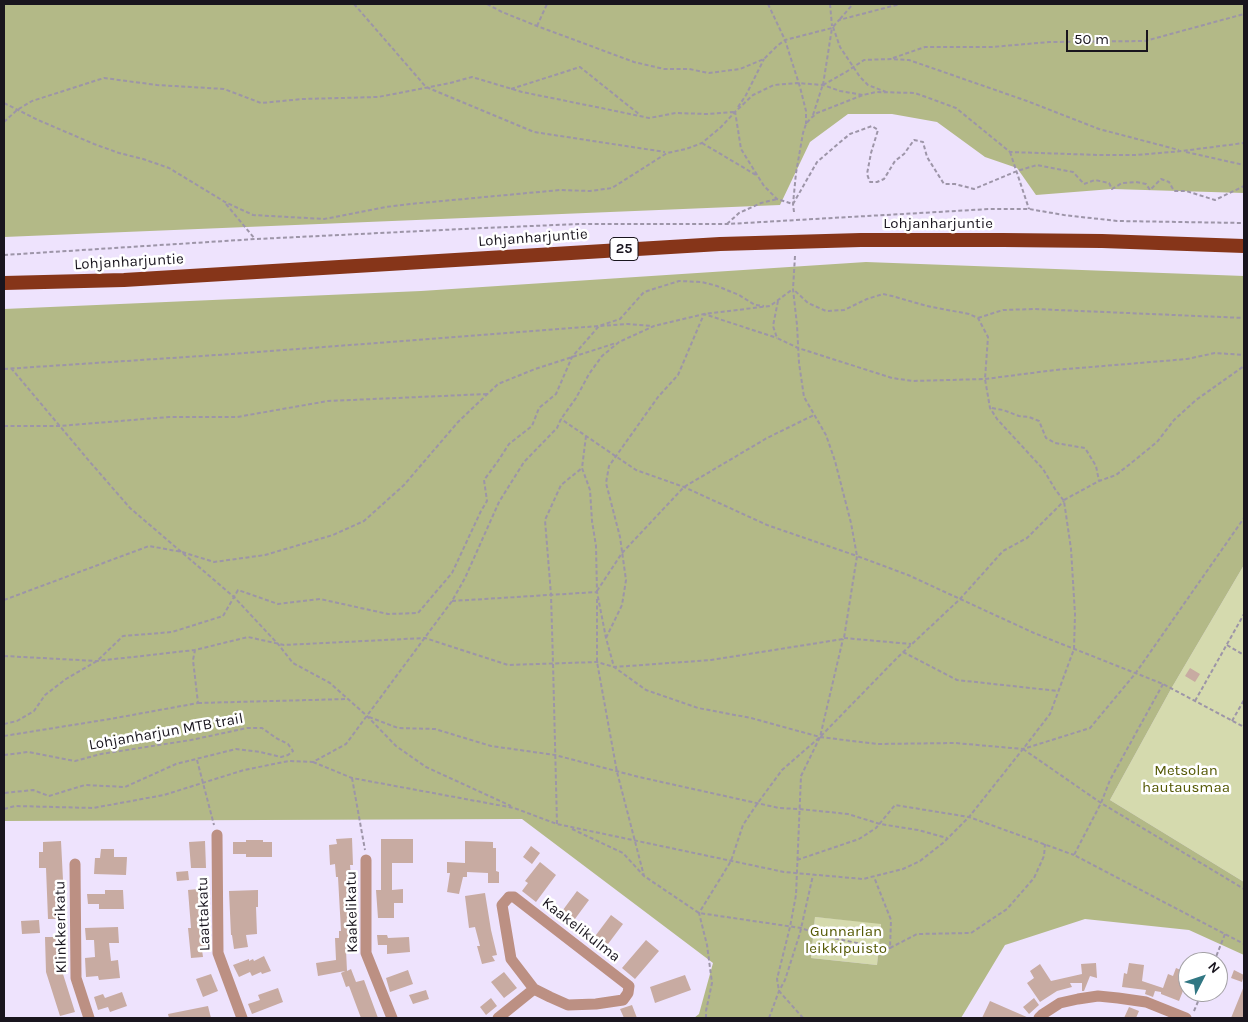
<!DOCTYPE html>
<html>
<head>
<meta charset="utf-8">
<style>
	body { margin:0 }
	#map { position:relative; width:1248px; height:1022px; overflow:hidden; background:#eee3fd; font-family:Karla,sans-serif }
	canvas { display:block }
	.frame { position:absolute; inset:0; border:5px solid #19151e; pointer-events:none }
	.north { position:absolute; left:1178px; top:952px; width:50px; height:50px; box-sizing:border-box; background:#fff; border:1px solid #a3a1a5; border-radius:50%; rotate:49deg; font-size:14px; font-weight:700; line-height:20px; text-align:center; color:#19151e }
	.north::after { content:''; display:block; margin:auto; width:18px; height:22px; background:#317783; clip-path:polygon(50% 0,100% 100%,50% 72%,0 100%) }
	.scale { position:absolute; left:1066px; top:30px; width:82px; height:22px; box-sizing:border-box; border:2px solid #19151e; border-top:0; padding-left:6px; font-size:15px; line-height:18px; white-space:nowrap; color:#19151e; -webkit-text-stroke:4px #fff; paint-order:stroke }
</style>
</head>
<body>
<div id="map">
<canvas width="1248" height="1022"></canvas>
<div class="frame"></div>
<div class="north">N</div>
<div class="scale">50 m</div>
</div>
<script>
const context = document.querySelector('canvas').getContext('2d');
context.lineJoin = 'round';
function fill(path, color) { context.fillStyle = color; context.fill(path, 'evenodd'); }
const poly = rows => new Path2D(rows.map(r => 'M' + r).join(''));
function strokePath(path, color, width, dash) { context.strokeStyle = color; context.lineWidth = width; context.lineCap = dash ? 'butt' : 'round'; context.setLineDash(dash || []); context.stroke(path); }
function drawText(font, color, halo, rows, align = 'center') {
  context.font = font + ' Karla,sans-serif'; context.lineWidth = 5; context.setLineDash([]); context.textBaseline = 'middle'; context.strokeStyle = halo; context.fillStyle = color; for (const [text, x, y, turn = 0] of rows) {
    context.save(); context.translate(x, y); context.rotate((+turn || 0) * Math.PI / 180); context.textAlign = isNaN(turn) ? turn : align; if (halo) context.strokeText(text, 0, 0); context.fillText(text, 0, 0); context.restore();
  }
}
const green = poly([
	[1244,565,1244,882,1110,800,1171,689],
	[815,917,881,923,877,965,811,958]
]);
const forest = poly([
	[4,4,1244,4,1244,193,1112,189,1036,195,1017,168,985,157,937,122,892,114,848,114,810,142,780,205,4,237],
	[866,262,1244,276,1244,565,1171,689,1110,800,1244,882,1244,955,1189,930,1085,919,1005,945,961,1018,694,1018,699,1014,713,963,522,819,4,821,4,309,421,291],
	[815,917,881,924,877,965,811,958]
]);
const building = poly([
	[1190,668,1200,674,1195,682,1185,676],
	[352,838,353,865,350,865,352,888,354,888,357,950,346,950,347,971,351,969,356,982,364,980,378,1018,361,1018,349,986,346,987,341,973,345,971,318,976,316,963,336,960,335,938,339,938,339,931,341,931,338,877,336,877,335,864,330,865,329,845,337,844,336,839],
	[381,839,413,839,413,863,392,863,392,890,403,889,403,903,394,903,394,918,378,918,376,890,381,890],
	[246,840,263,840,263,842,272,842,272,857,246,857,246,854,233,854,233,842,246,842],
	[61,841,65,919,48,919,46,868,39,868,39,852,43,852,43,842],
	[205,841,206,868,191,868,189,842],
	[465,841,493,842,493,848,496,848,496,871,499,872,499,883,488,883,488,873,467,872,467,877,463,877,459,894,447,892,450,873,447,873,447,862,465,863],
	[531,846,540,853,532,864,523,857],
	[101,849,114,849,114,857,127,857,126,875,94,874,95,858,100,858],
	[540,862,556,875,536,902,522,891,528,883,525,881],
	[188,871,189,880,177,881,176,872],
	[208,888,210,912,206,913,209,950,202,950,203,957,191,958,188,928,191,928,188,890],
	[105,890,123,890,124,909,99,909,99,904,88,904,87,894,105,894],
	[258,890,258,907,256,907,257,934,246,935,248,947,234,949,232,935,231,935,229,891],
	[577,891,589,900,569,927,557,918],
	[485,893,491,930,497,955,492,956,495,961,482,964,477,946,480,946,475,927,469,928,465,896],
	[611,915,623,924,602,952,590,943],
	[39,920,40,933,22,934,21,921],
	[118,927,119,943,109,943,111,961,118,960,120,978,99,980,98,976,86,977,85,958,95,957,94,940,86,940,85,928],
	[377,935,387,935,388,938,409,937,410,952,387,954,387,945,378,945],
	[45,937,61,937,62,955,66,955,67,974,63,974,75,1012,60,1016,46,972],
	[646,940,659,951,635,979,622,968],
	[264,956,271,971,262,974,261,972,252,976,250,972,239,977,233,965,249,959,249,961,253,959,254,961],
	[1096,963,1097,978,1090,976,1084,991,1082,991,1082,983,1070,983,1072,987,1057,991,1040,1002,1027,983,1034,978,1030,971,1040,964,1051,981,1082,974,1081,964],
	[1129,963,1144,965,1142,981,1163,988,1168,974,1173,976,1176,968,1188,973,1188,978,1179,1001,1161,994,1161,992,1155,991,1153,997,1145,994,1146,990,1122,987,1124,973,1127,974],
	[408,970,413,984,390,992,386,978],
	[1234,970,1244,975,1242,982,1231,978],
	[504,972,517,988,504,998,491,982],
	[211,974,218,991,203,997,196,979],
	[685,975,691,990,655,1003,650,987],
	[1244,986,1244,1018,1231,1018],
	[278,988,283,1002,252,1014,248,1004,260,1000,258,995],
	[426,990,429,999,413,1004,409,995],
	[122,992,127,1006,110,1012,108,1007,98,1010,94,997,103,994,105,998],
	[491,998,497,1006,486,1015,480,1007],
	[1034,998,1039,1005,1029,1014,1023,1007],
	[990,1001,1029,1018,982,1018],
	[632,1005,637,1018,624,1018,620,1009],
	[208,1006,211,1018,169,1018,168,1014],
	[1129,1007,1139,1011,1136,1018,1124,1018]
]);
const path = poly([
	[354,4,426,87,534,132,665,152],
	[487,4,502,12,537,26,634,62,664,69,689,69,709,73,740,69,764,59,777,46,785,40,832,28,839,20,900,4],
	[768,4,785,40,800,87,806,111,806,124],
	[830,4,832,26],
	[840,19,853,4],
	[537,26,547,4],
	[833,27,840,47,860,77,868,85,886,92],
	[893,58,925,47,992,47,1049,42,1145,41,1244,14],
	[823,85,846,72,864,60,891,59,909,60,1027,101,1099,129,1179,150],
	[823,85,832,28],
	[511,89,580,67,640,115],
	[4,103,38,120,94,144,119,153,143,159,169,168,225,202,253,215,324,219,386,207,410,204,560,190,590,191,612,188,667,153,686,149,702,143,721,127,735,112,753,95,774,85,797,83,823,85,840,91,863,95],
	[738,107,746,95,764,59],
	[735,111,741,149,764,186,777,199,793,204,817,162,839,143,850,134,872,126,878,130,871,153,867,174,870,182,877,182,884,179,895,161,904,154,914,140,923,142,927,157,944,184,955,184,974,189,1017,171,1037,165,1073,172,1084,184,1095,180,1109,183,1112,189,1122,183,1136,182,1146,184,1150,190,1161,179,1169,182,1174,191,1186,191,1215,200,1244,186],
	[813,115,823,84],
	[4,122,17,110,32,101,104,78,157,85,224,89,261,103,303,99,378,97,450,83,472,77,522,92,606,109,649,118,676,113,707,114,735,112],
	[702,143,756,175],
	[1010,152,1029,209],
	[1186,152,1244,165],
	[226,204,255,239],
	[794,212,793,204,796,173,803,133,806,124,810,119,817,113,863,95,876,92,915,93,956,108,1010,152,1099,155,1137,155,1182,151,1244,143],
	[727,224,739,213,761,203,777,199],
	[4,255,256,239,484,228,580,224,727,224,990,209,1029,209,1064,215,1117,221,1244,223],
	[795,256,793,289,797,325,799,363,804,397,826,435,835,461,851,523,857,556,908,575,1034,633,1163,684,1244,727],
	[778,301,773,326,777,338,798,348,892,378,913,381,985,379,1055,370,1187,359,1215,353,1244,355],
	[978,318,1003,310,1034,309,1244,318],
	[11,368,90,462,130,508,234,597,278,644,293,663,330,683,367,716,396,746,426,767,511,806],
	[4,369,232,354,599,326,628,324,652,326],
	[992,408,1003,410,1019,416,1029,417,1039,421,1046,438,1055,443,1085,448,1096,466,1099,481],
	[4,426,59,426,169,417,237,417,328,401,487,394],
	[586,436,582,468,590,490,592,521,596,546,597,592,606,638,614,667,646,690,698,708,751,718,820,737,877,744,955,743,1023,749,1090,728,1135,674,1244,518],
	[1064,500,1099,481,1116,475,1130,464,1157,442,1174,420,1196,400,1244,366],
	[597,591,622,553,684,487,767,438,814,415],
	[597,599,597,662,617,772,644,876],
	[4,600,149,546,182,552,214,562,265,555,333,535,364,521,404,485,458,422,498,384,535,369,616,343],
	[452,601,597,592],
	[606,638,622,605,626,580,620,537,606,483,609,466,658,397,678,375,704,314,777,338],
	[844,638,911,644],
	[1227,645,1244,655],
	[903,652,957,680,1058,691],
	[4,656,97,661,195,650],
	[1163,684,1110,780,1101,803,1074,855,1244,944],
	[1195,701,1244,614],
	[198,703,348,699],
	[369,717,398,728,435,729,491,746,555,755,639,777,779,808,799,809,848,814,880,824,918,830,947,838],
	[1232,721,1244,700],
	[4,724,17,721,34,711,45,695,66,679,97,661,123,636,172,632,223,616,238,590,278,604,320,599,388,614,418,613,452,573,481,511,487,501,484,480,498,461,509,444,532,426,539,408,556,394,572,357,599,326,620,319,644,292,679,281,702,282,717,286,739,295,755,305,764,306],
	[4,736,110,719,198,703,193,660,195,650,248,637,284,645,425,638,508,665,597,662,614,667,711,660,843,639,844,638,857,556,767,525,684,487,636,470,561,419],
	[1023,749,1101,803,1244,889],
	[4,755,28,752,75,761,101,754,191,740,247,728,262,728,276,738,288,744,293,751,288,755,281,757,260,752,236,749,176,764,125,787,85,785,49,796,33,790,4,793],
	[197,760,214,825],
	[313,762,352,778,514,808,557,824,784,872,863,879,903,869,920,861,943,843,969,817,1023,749,1050,714,1074,649,1075,614,1071,549,1064,501,1055,489,1043,469,997,419,990,408,985,379,988,337,978,318,969,314,927,306,892,296,883,294,867,299,844,310,826,311,808,303,793,289],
	[352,778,365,850],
	[4,809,15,806,93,808,164,795,244,770,289,761,313,762,346,744,452,601,465,578,499,502,524,462,557,428,561,419,576,398,589,374,602,356,619,342,654,326,704,314,770,306,793,289],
	[557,824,553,663,551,595,545,520,561,485,582,468],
	[572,829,623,853,644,876,699,913,801,928,823,936,862,944,890,948,891,920,874,877],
	[797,860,859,839,876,828,895,805,969,817,1074,855],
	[890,948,917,934,971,933,1007,909,1034,878,1044,856,1045,844],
	[1214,962,1225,934],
	[1194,1011,1202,992],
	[706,1018,706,1011,712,983,707,945,699,913,731,861,743,825,757,804,782,770,820,737,897,658,960,599,1003,551,1027,538,1064,501],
	[769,1018,779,991,785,980,800,933,813,875],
	[803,1018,779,991,777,979,790,927,796,895,801,776,820,737,843,639]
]);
const minor = poly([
	[217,835,218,953,242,1018],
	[366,860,366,953,392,1018],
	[75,864,76,978,89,1018],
	[509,897,514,897,629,986,628,993,623,1000,596,1004,568,1005,550,997,534,989,511,959,502,905,509,897],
	[498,1018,534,989],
	[1039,1018,1043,1014,1060,1003,1078,999,1098,996,1118,998,1146,1002,1186,1018]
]);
const trunk = poly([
	[4,283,124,280,720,244,861,240,1003,240,1102,241,1244,246]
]);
const shields = [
	[624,249,28]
];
const shieldNames = [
	["25",624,249]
];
const streetNames = [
	["Lohjanharjuntie",938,224],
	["Lohjanharjuntie",533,238,-4],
	["Lohjanharjuntie",129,262,-3],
	["Lohjanharjun MTB trail",166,732,-10],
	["Kaakelikatu",352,912,-91],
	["Laattakatu",204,914,-92],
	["Klinkkerikatu",61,927,-91],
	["Kaakelikulma",581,930,38]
];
const parkNames = [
	["Metsolan",1186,771],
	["hautausmaa",1186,788],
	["Gunnarlan",846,932],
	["leikkipuisto",846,949]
];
fill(green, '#d5daae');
fill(forest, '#b3b987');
fill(building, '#c8aba2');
strokePath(path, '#9d95a8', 2, [4, 2.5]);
strokePath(minor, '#bc9083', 11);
strokePath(trunk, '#863519', 14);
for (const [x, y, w] of shields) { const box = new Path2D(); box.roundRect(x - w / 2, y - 11.5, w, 23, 4); context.fillStyle = '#fff'; context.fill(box); strokePath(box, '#19151e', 1); }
drawText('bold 14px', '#19151e', null, shieldNames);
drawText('15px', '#19151e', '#fff', streetNames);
drawText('15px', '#545804', '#fff', parkNames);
</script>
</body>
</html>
